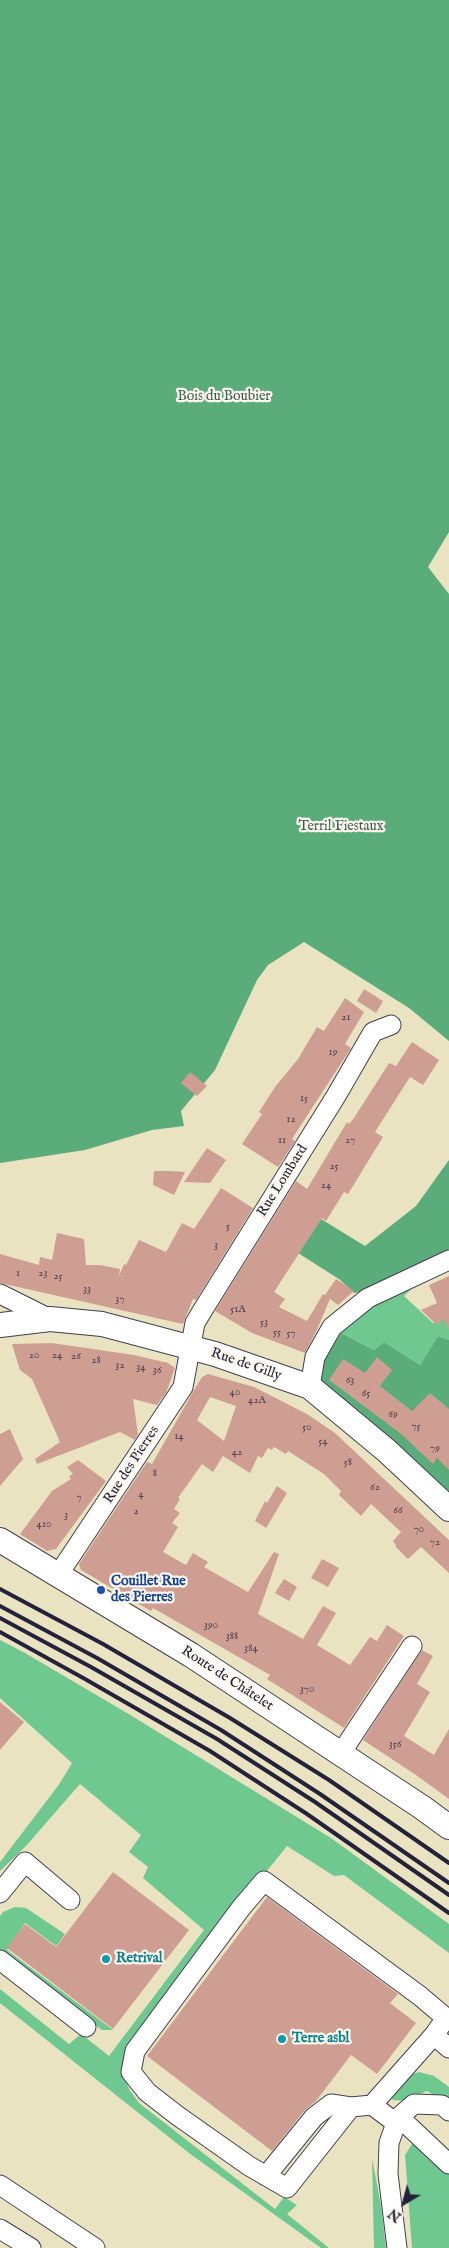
<!DOCTYPE html>
<html>
<head>
<meta charset="utf-8">
<style>
	body { margin:0 }
	#map { position:relative; width:449px; height:2248px; overflow:hidden; background:#eae3c2; font-family:"IM FELL English",serif }
	canvas { display:block }
	.north { position:absolute; left:379px; top:2178px; width:50px; height:50px; -webkit-text-stroke:4px #fbf7ec; paint-order:stroke; rotate:217deg; font-size:14px; font-weight:700; line-height:20px; text-align:center; color:#22223b }
	.north::after { content:''; display:block; margin:auto; width:18px; height:22px; background:#22223b; clip-path:polygon(50% 0,100% 100%,50% 72%,0 100%) }
</style>
</head>
<body>
<div id="map">
<canvas width="449" height="2248"></canvas>
<div class="north">N</div>
</div>
<script>
const context = document.querySelector('canvas').getContext('2d');
context.lineJoin = 'round';
function fill(path, color) { context.fillStyle = color; context.fill(path, 'evenodd'); }
const poly = rows => new Path2D(rows.map(r => 'M' + r).join(''));
function strokePath(path, color, width, dash) { context.strokeStyle = color; context.lineWidth = width; context.lineCap = dash ? 'butt' : 'round'; context.setLineDash(dash || []); context.stroke(path); }
function drawText(font, color, halo, rows, align = 'center') {
  context.font = font + ' "IM FELL English",serif'; context.lineWidth = 4.5; context.setLineDash([]); context.textBaseline = 'middle'; context.strokeStyle = halo; context.fillStyle = color; for (const [text, x, y, turn = 0] of rows) {
    context.save(); context.translate(x, y); context.rotate((+turn || 0) * Math.PI / 180); context.textAlign = isNaN(turn) ? turn : align; if (halo) context.strokeText(text, 0, 0); context.fillText(text, 0, 0); context.restore();
  }
}
const green = poly([
	[421,1280,404,1296,433,1323,449,1315,449,1340,438,1336,420,1365,384,1342,374,1350,341,1333,372,1305],
	[0,1640,25,1653,127,1713,331,1838,449,1924,449,1953,344,1875,334,1876,287,1846,258,1882,123,2072,129,2089,139,2103,275,2209,284,2197,297,2205,287,2214,329,2248,321,2248,189,2153,0,2003,0,1989,69,2044,81,2034,109,2056,204,1930,143,1878,148,1867,129,1852,141,1835,80,1784,26,1846,0,1871,0,1862,58,1786,72,1763,0,1698],
	[15,1907,26,1908,65,1934,56,1946,25,1923,7,1950,113,2030,102,2030,0,1950,0,1916,3,1912],
	[419,2072,434,2076,449,2087,449,2104,427,2091,405,2101,393,2100,389,2096,406,2076],
	[414,2141,449,2174,449,2248,412,2248,405,2155],
	[372,2158,381,2206,386,2248,374,2248]
]);
const forest = poly([
	[0,0,449,0,449,532,428,567,449,594,449,1041,409,1008,304,942,268,965,257,980,215,1070,181,1111,184,1126,152,1130,85,1150,0,1163],
	[449,1160,449,1249,444,1253,380,1289,354,1293,339,1279,298,1253,321,1219,365,1246,416,1206],
	[341,1333,374,1350,384,1342,420,1365,438,1336,449,1340,449,1498,316,1378,328,1353]
]);
const building = poly([
	[364,989,383,1001,376,1013,357,1001],
	[345,998,364,1012,345,1044,351,1048,292,1139,295,1141,278,1167,242,1144,262,1114,259,1112,275,1087,298,1059,317,1027,324,1031],
	[412,1042,439,1060,423,1085,410,1077,375,1132,383,1137,348,1194,344,1192,326,1221,322,1218,274,1292,285,1299,279,1307,307,1321,323,1294,325,1295,336,1279,354,1291,338,1305,330,1299,316,1332,305,1353,252,1333,215,1311,296,1181,307,1189,347,1122,349,1124,354,1118,389,1063,396,1066],
	[190,1072,207,1086,197,1096,181,1083],
	[207,1148,226,1160,217,1173,210,1183,184,1182],
	[154,1171,170,1171,185,1172,174,1195,153,1185],
	[221,1188,253,1208,196,1300,193,1299,183,1324,0,1283,0,1254,39,1265,40,1257,52,1260,57,1233,84,1239,86,1265,100,1265,120,1269,119,1276,124,1264,126,1265,139,1240,166,1252,182,1223,194,1229],
	[449,1276,449,1330,444,1319,437,1325,421,1310,437,1303,429,1285],
	[52,1343,134,1355,168,1363,175,1368,166,1393,157,1405,133,1399,138,1434,135,1440,120,1432,37,1464,35,1459,60,1442,32,1379,20,1370,12,1344],
	[377,1357,392,1370,380,1386,412,1411,430,1393,449,1409,449,1470,437,1458,433,1464,400,1433,329,1380,343,1359,365,1373],
	[208,1374,254,1387,307,1414,335,1433,449,1540,449,1573,421,1547,408,1559,395,1546,396,1545,393,1541,401,1532,371,1504,361,1516,339,1495,341,1491,324,1474,288,1451,286,1454,274,1447,272,1450,268,1448,262,1458,258,1456,250,1473,223,1456,213,1472,202,1464,178,1498,180,1499,174,1509,180,1513,172,1523,178,1527,163,1552,186,1565,193,1553,208,1562,204,1567,248,1592,274,1552,279,1554,258,1614,303,1639,323,1606,336,1613,317,1645,350,1665,370,1637,377,1641,387,1625,404,1636,344,1728,267,1679,270,1675,153,1608,151,1611,81,1570,79,1564,147,1462,152,1464,194,1390,202,1377],
	[210,1397,236,1406,224,1441,197,1420],
	[10,1429,23,1459,0,1486,0,1434],
	[78,1460,106,1481,56,1549,47,1551,20,1534,52,1491,71,1479,69,1476,73,1474,67,1467],
	[277,1486,287,1493,266,1528,255,1521,265,1501,267,1503],
	[322,1559,339,1568,328,1587,311,1578],
	[284,1579,297,1587,289,1601,275,1593],
	[422,1650,433,1656,417,1684,430,1692,404,1736,434,1755,449,1729,449,1799,416,1775,363,1740],
	[0,1702,24,1722,0,1750],
	[113,1872,189,1930,113,2029,7,1948,25,1924,56,1947],
	[267,1897,398,1994,390,2003,416,2023,377,2074,351,2055,316,2101,305,2110,272,2151,147,2056]
]);
const minor = poly([
	[0,1294,50,1319],
	[310,1387,315,1357,332,1327,368,1298,449,1260],
	[58,1575,183,1387,195,1323,204,1308,336,1096,373,1032,391,1025],
	[341,1753,412,1646],
	[0,1893,25,1862,70,1900],
	[0,1960,86,2027],
	[372,2105,351,2107,287,2188,249,2166,178,2116,147,2092,131,2072,135,2051,241,1908,264,1881,420,1996,446,2018,434,2035],
	[399,2117,449,2164],
	[396,2123,372,2105,434,2035,449,2048],
	[266,2176,314,2117,331,2104,351,2107],
	[0,2185,95,2248],
	[0,2229,31,2248],
	[397,2248,388,2174,389,2143,396,2123,399,2117,414,2104,442,2105,449,2111]
]);
const major = poly([
	[0,1325,50,1319,102,1324,215,1354,310,1387,387,1451,449,1509],
	[0,1540,191,1655,423,1808,449,1827]
]);
const rail = poly([
	[0,1589,103,1644,230,1718,329,1780,449,1863],
	[0,1606,97,1658,221,1730,320,1794,449,1883],
	[0,1618,91,1667,217,1739,315,1802,449,1895],
	[0,1632,85,1679,210,1751,307,1814,449,1913]
]);
const markers = [
	[101,1590,5,"#1a4fb4"],
	[106,1959,5,"#0f9aa8"],
	[282,2039,5,"#0f9aa8"]
];
const numberNames = [
	["21",346,1018],
	["19",333,1053],
	["15",304,1099],
	["12",291,1120],
	["11",282,1141],
	["27",350,1141],
	["25",334,1167],
	["24",326,1186],
	["5",228,1227],
	["3",216,1246],
	["1",18,1274],
	["23",43,1274],
	["25",58,1277],
	["33",87,1290],
	["37",120,1300],
	["51A",238,1310],
	["53",264,1323],
	["55",277,1333],
	["57",291,1334],
	["20",34,1356],
	["24",57,1356],
	["26",76,1357],
	["28",96,1361],
	["32",120,1366],
	["34",141,1368],
	["36",157,1371],
	["63",350,1381],
	["40",235,1393],
	["65",366,1394],
	["42A",257,1401],
	["69",393,1415],
	["75",416,1427],
	["50",307,1428],
	["14",179,1437],
	["54",323,1442],
	["79",435,1449],
	["42",237,1453],
	["58",348,1463],
	["8",155,1474],
	["62",375,1488],
	["4",141,1495],
	["7",79,1498],
	["66",398,1511],
	["2",136,1512],
	["3",66,1516],
	["410",44,1525],
	["70",419,1530],
	["72",435,1543],
	["390",211,1626],
	["388",232,1637],
	["384",251,1649],
	["370",307,1690],
	["356",395,1745]
];
const parkNames = [
	["Bois du Boubier",224,397],
	["Terril Fiestaux",341,827]
];
const streetNames = [
	["Rue Lombard",283,1181,-58],
	["Rue de Gilly",246,1365,19],
	["Rue des Pierres",132,1465,-57],
	["Route de Châtelet",227,1679,33]
];
const transitNames = [
	["Couillet Rue",111,1582],
	["des Pierres",111,1598]
];
const cultureNames = [
	["Retrival",116,1959],
	["Terre asbl",292,2039]
];
fill(green, '#6ec88f');
fill(forest, '#5aac7a');
fill(building, '#cf9e93');
strokePath(minor, '#403f4f', 21);
strokePath(major, '#403f4f', 26);
strokePath(minor, '#fff', 19);
strokePath(major, '#fff', 24);
strokePath(rail, '#22223b', 4);
for (const [x, y, r, color] of markers) { const dot = new Path2D(); dot.arc(x, y, r, 0, 2 * Math.PI); context.fillStyle = color; context.fill(dot); strokePath(dot, '#fbf7ec', 2); }
drawText('11px', '#4d4151', null, numberNames);
drawText('14px', '#3d5c58', '#fbf7ec', parkNames);
drawText('14px', '#22223b', '#fbf7ec', streetNames);
drawText('bold 14px', '#164399', '#fbf7ec', transitNames, 'left');
drawText('bold 14px', '#0d838f', '#fbf7ec', cultureNames, 'left');
</script>
</body>
</html>
